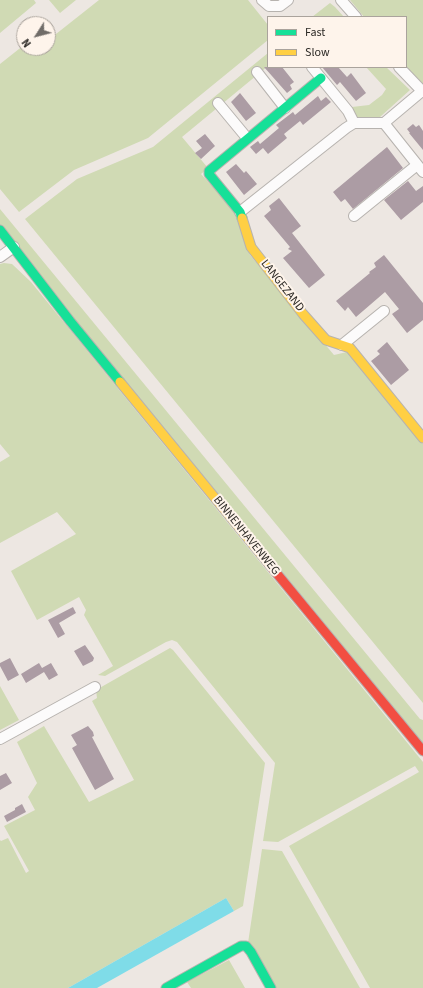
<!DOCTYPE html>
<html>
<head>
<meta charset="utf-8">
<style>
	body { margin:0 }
	#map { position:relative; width:423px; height:988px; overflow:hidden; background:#ede7e2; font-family:"Source Sans 3",sans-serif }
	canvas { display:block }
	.legend { position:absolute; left:267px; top:16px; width:140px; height:52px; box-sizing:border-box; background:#fef4eb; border:1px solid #aaa39c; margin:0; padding:5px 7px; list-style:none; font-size:12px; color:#2d2a26 }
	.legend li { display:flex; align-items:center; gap:8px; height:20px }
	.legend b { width:20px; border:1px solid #aaa39c }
	.north { position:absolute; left:16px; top:16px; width:40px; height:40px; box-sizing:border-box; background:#fef4eb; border:1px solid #aaa39c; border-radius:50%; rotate:234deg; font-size:11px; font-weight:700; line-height:16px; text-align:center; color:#2d2a26 }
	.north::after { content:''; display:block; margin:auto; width:14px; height:18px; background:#706c68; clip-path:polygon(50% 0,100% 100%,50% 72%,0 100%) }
</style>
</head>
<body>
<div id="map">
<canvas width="423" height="988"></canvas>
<ul class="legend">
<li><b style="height:5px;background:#16e098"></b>Fast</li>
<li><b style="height:5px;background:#ffcf43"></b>Slow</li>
</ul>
<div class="north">N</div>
</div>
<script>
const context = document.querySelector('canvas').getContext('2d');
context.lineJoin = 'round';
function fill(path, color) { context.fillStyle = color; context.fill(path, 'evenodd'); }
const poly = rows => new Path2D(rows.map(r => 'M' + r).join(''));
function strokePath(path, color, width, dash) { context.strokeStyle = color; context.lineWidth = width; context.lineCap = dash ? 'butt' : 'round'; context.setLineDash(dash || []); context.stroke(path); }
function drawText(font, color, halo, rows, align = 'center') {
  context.font = font + ' "Source Sans 3",sans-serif'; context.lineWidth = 4; context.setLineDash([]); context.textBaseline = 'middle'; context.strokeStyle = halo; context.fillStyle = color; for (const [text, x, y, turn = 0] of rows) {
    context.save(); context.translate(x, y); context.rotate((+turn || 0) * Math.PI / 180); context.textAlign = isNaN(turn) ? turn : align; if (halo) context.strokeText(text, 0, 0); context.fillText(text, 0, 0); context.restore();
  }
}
const green = poly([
	[0,0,34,0,36,3,0,33],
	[49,0,76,0,60,13],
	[99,0,248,0,268,25,268,40,148,138,74,170,19,212,0,189,0,64,24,45,24,48,48,48,48,36,56,34],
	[350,0,423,0,423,85,405,67,406,17,364,17],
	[330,3,335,7,344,17,312,17],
	[268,53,268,66,182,137,208,168,201,174,240,217,250,255,334,355,347,352,423,444,423,703,25,219,77,179,153,147],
	[366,67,386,67,410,90,380,117,356,119,352,107,369,105,382,95,386,89],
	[0,209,420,719,423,720,423,743,0,228],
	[4,263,12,264,31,282,423,762,423,988,370,988,289,846,419,772,415,766,278,842,263,841,275,763,177,642,172,640,166,642,105,676,98,675,113,666,84,615,86,610,79,597,37,620,11,571,76,534,57,512,0,543,0,462,10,456,0,444,0,264],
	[170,648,173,650,265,763,243,906,234,911,226,898,68,988,0,988,0,840,1,841,8,838,26,873,29,871,4,826,35,810,28,797,37,783,17,742,44,726,89,802,134,780,92,701,97,698,96,690],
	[0,686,19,720,0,730],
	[262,849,282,851,360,988,275,988,248,943],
	[229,960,245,988,191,988,187,982]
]);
const water = poly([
	[226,898,234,911,97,988,68,988]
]);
const building = poly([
	[264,67,282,67,294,82,290,85,292,89,287,93],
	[322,67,338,67,347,77,351,73,366,93,356,101,340,82,337,85],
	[240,93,256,113,246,121,231,102],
	[318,96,321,101,326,97,331,102,303,125,300,121,284,134,287,138,268,154,263,148,256,154,250,147,258,141,260,144,279,128,276,125,293,112,295,115],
	[413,124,416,127,419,125,423,131,423,150,409,133,410,133,407,129],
	[205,134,215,146,201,159,195,153,202,148,196,141],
	[387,147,403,168,353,209,345,199,341,202,333,192],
	[236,164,244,173,246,171,257,184,244,195,226,172],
	[408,181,416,191,423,186,423,202,401,220,384,200],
	[279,198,301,226,292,233,325,275,309,288,283,258,292,251,288,249,290,247,264,216,271,210,269,206],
	[384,255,423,303,423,320,407,333,392,314,399,309,385,292,356,317,348,307,345,311,336,301,370,273,369,272,376,267,374,263],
	[387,342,409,370,391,385,371,361,380,354,377,351],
	[73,607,76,613,59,623,65,634,58,638,48,620],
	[85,645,94,658,93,661,83,666,74,651],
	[10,658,19,675,8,681,0,666,0,663],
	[39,663,42,668,51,663,58,675,49,680,44,672,26,683,21,674],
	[88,726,93,732,94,736,92,737,114,779,95,790,72,748,77,745,71,735],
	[6,773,12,783,0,790,0,776],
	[22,804,26,812,7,822,4,816,15,810,15,808]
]);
const street = poly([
	[262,0,269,6,280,6,288,0],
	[341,0,356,17],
	[312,67,348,111,354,123,384,123,422,91],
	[399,67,423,92],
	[257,72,285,108],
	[218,103,247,138],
	[384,123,423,172],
	[240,212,346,128,354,123],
	[354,216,417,165],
	[0,257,14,247],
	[342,345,384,311],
	[0,739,95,687]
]);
const fast = poly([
	[242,218,240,212,209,174,209,171,321,78],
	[0,230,70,321,120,382],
	[166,988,241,946,246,946,251,952,271,988]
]);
const slow = poly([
	[242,218,251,247,303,314,326,340,350,348,423,438],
	[120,382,269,564]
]);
const jam = poly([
	[269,564,423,751]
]);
const streetNames = [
	["LANGEZAND",282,286,52],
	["BINNENHAVENWEG",246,536,51]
];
fill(green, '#d0dab4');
fill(water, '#7fdce8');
fill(building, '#ac9ca4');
strokePath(street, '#b7b3af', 12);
strokePath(fast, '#b7b3af', 11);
strokePath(slow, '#b7b3af', 11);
strokePath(jam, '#b7b3af', 11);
strokePath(street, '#fcfbfb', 10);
strokePath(fast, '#16e098', 9);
strokePath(slow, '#ffcf43', 9);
strokePath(jam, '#f24e42', 9);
drawText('12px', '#2d2a26', '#fef4eb', streetNames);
</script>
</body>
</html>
